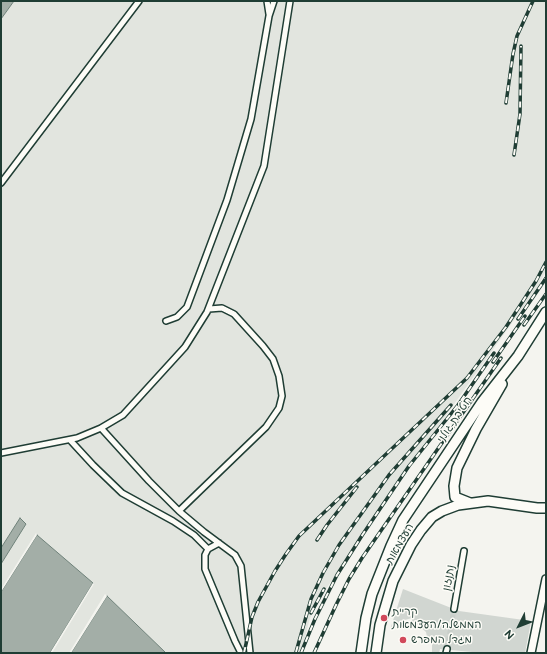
<!DOCTYPE html>
<html>
<head>
<meta charset="utf-8">
<style>
	body { margin:0 }
	#map { position:relative; width:547px; height:654px; overflow:hidden; background:#f4f4ef; font-family:"Balsamiq Sans",sans-serif }
	canvas { display:block }
	.frame { position:absolute; inset:0; border:2px solid #1f3d34; pointer-events:none }
	.north { position:absolute; left:499px; top:606px; width:40px; height:40px; -webkit-text-stroke:3px #fdfcf7; paint-order:stroke; rotate:228deg; font-size:11px; font-weight:700; line-height:16px; text-align:center; color:#1f3d34 }
	.north::after { content:''; display:block; margin:auto; width:14px; height:18px; background:#1f3d34; clip-path:polygon(50% 0,100% 100%,50% 72%,0 100%) }
</style>
</head>
<body>
<div id="map">
<canvas width="547" height="654"></canvas>
<div class="frame"></div>
<div class="north">N</div>
</div>
<script>
const context = document.querySelector('canvas').getContext('2d');
context.lineJoin = 'round';
function fill(path, color) { context.fillStyle = color; context.fill(path, 'evenodd'); }
const poly = rows => new Path2D(rows.map(r => 'M' + r).join(''));
function strokePath(path, color, width, dash) { context.strokeStyle = color; context.lineWidth = width; context.lineCap = dash ? 'butt' : 'round'; context.setLineDash(dash || []); context.stroke(path); }
function drawText(font, color, halo, rows, align = 'center') {
  context.font = font + ' "Balsamiq Sans","Playpen Sans Hebrew",sans-serif'; context.lineWidth = 3; context.setLineDash([]); context.textBaseline = 'middle'; context.strokeStyle = halo; context.fillStyle = color; for (const [text, x, y, turn = 0] of rows) {
    context.save(); context.translate(x, y); context.rotate((+turn || 0) * Math.PI / 180); context.textAlign = isNaN(turn) ? turn : align; if (halo) context.strokeText(text, 0, 0); context.fillText(text, 0, 0); context.restore();
  }
}
const built = poly([
	[14,1,546,1,546,270,539,285,400,480,328,586,310,618,301,653,166,653,107,596,71,653,50,653,92,583,37,535,1,592,1,564,26,524,20,519,1,548,1,19]
]);
const green = poly([
	[403,589,459,611,531,621,525,653,483,653,440,649,439,653,432,653,432,643,428,642,426,632,418,625,412,624,412,618,401,621,390,630]
]);
const water = poly([
	[1,1,14,1,1,19,1,1],
	[20,518,26,524,1,564,1,548,20,518],
	[37,535,93,583,50,653,1,653,1,592,37,535],
	[107,596,166,653,71,653,107,596]
]);
const pier = poly([
	[36,533,37,535,1,592,1,589],
	[93,583,94,584,52,653,50,653],
	[105,594,107,596,71,653,69,653]
]);
const streetTunnel = poly([
	[447,649,454,609]
]);
const street = poly([
	[267,1,269,14],
	[1,183,139,1],
	[166,321,177,317,187,307,227,200,251,119,269,16,274,1],
	[101,428,149,481,179,511,204,532,235,555,241,566,250,653],
	[70,440,93,465,122,493,173,521,194,535,208,549],
	[1,453,77,438,101,428,123,415,185,347,207,312,264,166,290,1],
	[179,511,266,427,279,408,282,396,279,376,273,359,263,346,234,314,222,308,209,309],
	[219,543,208,549,205,555,205,569,235,641,241,653],
	[454,609,464,551],
	[446,653,447,649]
]);
const secondary = poly([
	[531,653,546,579]
]);
const highway = poly([
	[470,503,455,497,454,486,457,468,476,429,502,384],
	[361,653,366,618,372,594,391,546,403,520,482,402,518,356,546,312],
	[376,653,380,625,393,581,411,545,421,530,432,517,442,511,458,505,488,501,537,508,546,508]
]);
const rail = poly([
	[506,103,513,54,517,36,533,1],
	[514,155,520,114,521,46],
	[518,319,546,278],
	[524,325,546,294],
	[493,362,525,316],
	[317,540,327,525,357,487],
	[311,613,324,589],
	[296,652,311,599,323,573,339,545,389,475,451,405],
	[244,653,252,617,258,602,275,571,286,554,299,536,467,378,506,327,536,281,546,262],
	[301,653,315,619,337,575,363,534,409,466,458,405,494,353],
	[314,653,336,605,349,579,362,558,501,358]
]);
const markers = [
	[384,618,4,"#d1495b"],
	[403,640,4,"#d1495b"]
];
const streetNames = [
	["חטיבת גולני",455,420,-56],
	["העצמאות",400,544,-60],
	["נתנזון",449,578,-80]
];
const poiNames = [
	["קריית",392,612],
	["הממשלה/העצמאות",392,625],
	["מגדל המפרש",411,640]
];
fill(built, '#e2e5df');
fill(green, '#d1d6d1');
fill(water, '#a3aea7');
strokePath(water, '#6e8179', 1);
fill(pier, '#f4f4ef');
strokePath(streetTunnel, '#c9cfca', 5, [5, 2.5]);
strokePath(street, '#1f3d34', 8);
strokePath(secondary, '#1f3d34', 10);
strokePath(highway, '#1f3d34', 12);
strokePath(street, '#fdfcf7', 5);
strokePath(secondary, '#fdfcf7', 7);
strokePath(highway, '#fdfcf7', 9);
strokePath(rail, '#1f3d34', 3.5);
strokePath(rail, '#fdfcf7', 2, [6]);
for (const [x, y, r, color] of markers) { const dot = new Path2D(); dot.arc(x, y, r, 0, 2 * Math.PI); context.fillStyle = color; context.fill(dot); strokePath(dot, '#fdfcf7', 1.5); }
drawText('11px', '#1f3d34', '#fdfcf7', streetNames);
drawText('11px', '#1f3d34', '#fdfcf7', poiNames, 'left');
</script>
</body>
</html>
